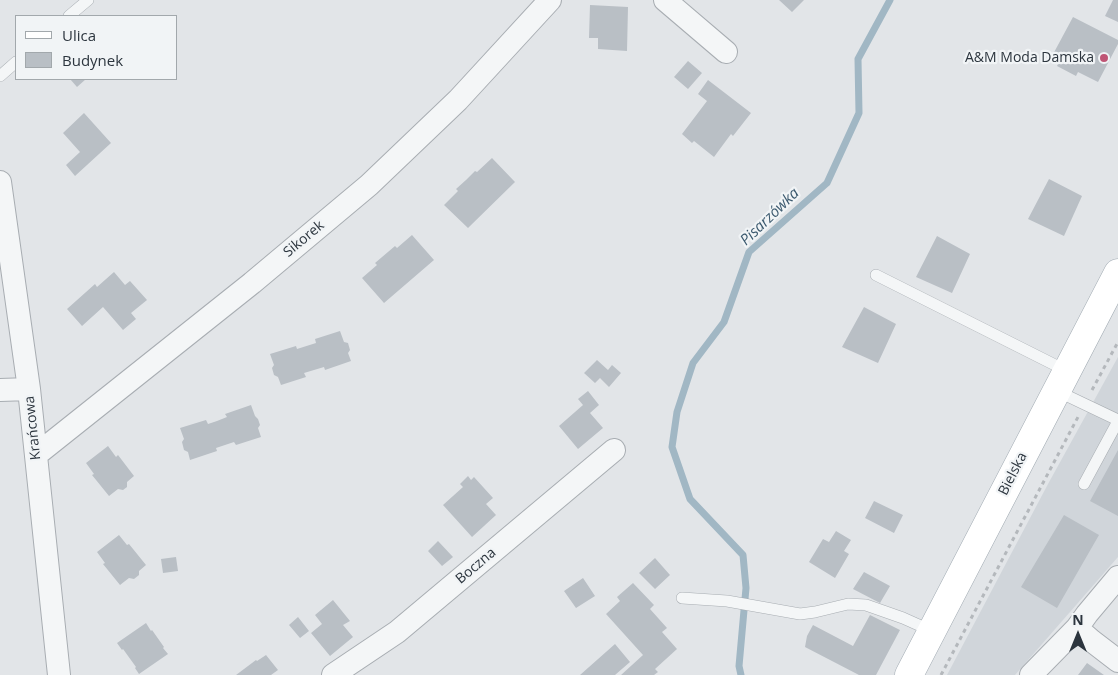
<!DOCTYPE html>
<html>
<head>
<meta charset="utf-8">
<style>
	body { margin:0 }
	#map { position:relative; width:1118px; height:675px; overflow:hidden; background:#e2e5e8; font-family:"Open Sans",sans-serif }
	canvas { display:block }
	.legend { position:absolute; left:15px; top:15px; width:162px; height:65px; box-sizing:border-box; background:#f1f4f6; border:1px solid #a2a8ac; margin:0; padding:6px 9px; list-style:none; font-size:15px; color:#2c353e }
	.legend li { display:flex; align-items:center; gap:10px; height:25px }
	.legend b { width:25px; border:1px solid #a2a8ac }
	.north { position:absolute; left:1053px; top:610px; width:50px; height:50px; -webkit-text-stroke:4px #f1f4f6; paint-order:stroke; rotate:0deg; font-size:14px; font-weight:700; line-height:20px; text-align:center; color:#2c353e }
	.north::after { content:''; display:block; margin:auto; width:18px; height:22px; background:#2c353e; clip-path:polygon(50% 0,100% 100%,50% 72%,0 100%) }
</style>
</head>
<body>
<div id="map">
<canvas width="1118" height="675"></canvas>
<ul class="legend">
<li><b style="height:6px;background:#fff"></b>Ulica</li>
<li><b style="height:14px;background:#b9bfc5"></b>Budynek</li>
</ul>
<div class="north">N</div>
</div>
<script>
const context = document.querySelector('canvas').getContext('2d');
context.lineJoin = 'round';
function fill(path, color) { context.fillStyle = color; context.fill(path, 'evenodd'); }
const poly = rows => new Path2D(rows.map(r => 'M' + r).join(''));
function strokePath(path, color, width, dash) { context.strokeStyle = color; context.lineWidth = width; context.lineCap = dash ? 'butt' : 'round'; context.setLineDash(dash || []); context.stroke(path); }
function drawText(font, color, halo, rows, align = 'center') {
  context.font = font + ' "Open Sans",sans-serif'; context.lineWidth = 4.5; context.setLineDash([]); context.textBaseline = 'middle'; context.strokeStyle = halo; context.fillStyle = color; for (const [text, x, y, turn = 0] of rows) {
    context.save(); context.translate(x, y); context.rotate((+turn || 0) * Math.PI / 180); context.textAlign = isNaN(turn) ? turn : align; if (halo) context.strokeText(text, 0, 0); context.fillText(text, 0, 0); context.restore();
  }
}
const built = poly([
	[1118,357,1118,557,1015,675,947,675,1048,484]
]);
const stream = poly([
	[741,675,739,666,746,588,743,555,690,499,672,447,677,412,693,363,724,322,749,252,827,183,859,113,858,59,890,0]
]);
const building = poly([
	[779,0,804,0,792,12],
	[1113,0,1118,0,1118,22,1105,16],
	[590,5,628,7,627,51,598,49,598,38,589,38],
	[1073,17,1118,40,1118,44,1098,82,1078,72,1076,76,1057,66,1059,62,1051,58],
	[688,61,702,73,688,89,674,77],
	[70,79,86,79,77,87],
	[708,80,751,113,733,136,731,134,714,157,694,141,692,143,682,134,707,101,698,94],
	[84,113,111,143,75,176,66,165,80,152,63,133],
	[492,158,515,182,468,228,444,205,458,191,456,189,466,180,475,171,477,172],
	[1049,179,1082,196,1064,236,1028,219],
	[412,235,434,260,384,303,362,278,377,265,375,263,395,246,397,248],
	[937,236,970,254,952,293,916,277],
	[114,272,125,285,130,281,147,300,131,313,136,319,123,330,103,307,82,326,67,309,95,284,97,287],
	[864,307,896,324,878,363,842,347],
	[340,331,344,342,348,343,350,350,348,353,351,361,325,370,324,367,304,373,306,377,281,385,278,377,274,375,272,368,274,365,270,354,296,346,297,349,316,343,315,339],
	[597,360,608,370,612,365,621,373,609,387,600,378,595,383,584,373],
	[588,391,599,405,590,413,603,428,578,449,559,426,583,405,578,399],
	[251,405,255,416,258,419,260,425,258,428,261,437,236,445,234,442,216,448,217,451,190,460,188,452,184,450,182,442,184,439,180,428,206,420,208,424,217,421,227,417,225,414],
	[108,446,116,457,118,455,134,476,127,482,127,487,123,490,118,489,109,496,92,475,94,474,86,463],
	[1118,450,1118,516,1090,501],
	[468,476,471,480,474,477,493,498,486,504,496,515,472,537,443,505,463,487,460,484],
	[874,501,903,515,894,533,865,518],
	[1064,515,1099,535,1057,608,1021,587],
	[836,531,851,540,844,551,849,554,835,578,809,562,823,539,829,542],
	[119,535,127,545,129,544,146,565,139,571,139,575,134,579,129,578,120,585,103,564,105,563,97,552],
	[438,541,453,557,442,566,428,551],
	[176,557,178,571,163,573,161,559],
	[655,558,670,575,655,589,639,573],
	[864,572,890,586,880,603,853,589],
	[583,578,595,596,576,608,564,591],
	[633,583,654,605,650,609,667,628,662,632,677,649,655,669,658,672,654,675,621,675,643,655,606,614,620,601,617,597],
	[333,600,350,621,343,625,353,637,330,656,311,633,322,624,315,615],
	[870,615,900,630,876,675,859,675,805,647,807,636,813,625,853,646],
	[298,617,309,631,300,638,289,625],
	[146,623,151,631,152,630,164,647,163,648,168,654,139,674,135,668,136,667,123,649,122,650,117,643],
	[615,644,630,662,615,675,580,675],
	[266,655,278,670,271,675,236,675,256,660,257,661],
	[1087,663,1104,675,1078,675]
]);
const path = poly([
	[1092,390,1118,342],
	[941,675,1078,417]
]);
const lane = poly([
	[69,16,88,0],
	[0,76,16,62],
	[876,275,1067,371],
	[1057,391,1118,420],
	[1084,484,1118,421],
	[682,598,727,601,800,614,815,612,848,604,866,605,903,618,932,631]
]);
const street = poly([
	[665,0,726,52],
	[0,182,29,389,59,675],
	[0,390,29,389],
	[36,455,252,283,369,185,458,100,550,0],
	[1077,628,1092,641,1118,661],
	[333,675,397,632,614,450],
	[1031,675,1077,628,1087,614,1118,577]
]);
const primary = poly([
	[909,675,1118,273]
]);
const markers = [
	[1104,58,5,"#bf5575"]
];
const poiNames = [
	["A&M Moda Damska",1094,58]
];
const streetNames = [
	["Sikorek",304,239,-40],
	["Krańcowa",33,428,-96],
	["Bielska",1013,474,-63],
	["Boczna",476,566,-40]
];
const waterNames = [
	["Pisarzówka",770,217,-44]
];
fill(built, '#d0d5da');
strokePath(stream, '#a1b7c4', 7);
fill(building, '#b9bfc5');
strokePath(lane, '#a8adb2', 12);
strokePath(street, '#a8adb2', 24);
strokePath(primary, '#a2abb3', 29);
strokePath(path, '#b4b8bc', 3, [4, 4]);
strokePath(lane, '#f4f6f7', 11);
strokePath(street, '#f4f6f7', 22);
strokePath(primary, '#fff', 28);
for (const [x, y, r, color] of markers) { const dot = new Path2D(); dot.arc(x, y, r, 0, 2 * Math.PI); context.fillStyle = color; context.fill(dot); strokePath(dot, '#f1f4f6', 2); }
drawText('14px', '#2c353e', '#f1f4f6', poiNames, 'right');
drawText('14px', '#2c353e', '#f1f4f6', streetNames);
drawText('italic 15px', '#3b596e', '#f1f4f6', waterNames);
</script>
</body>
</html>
